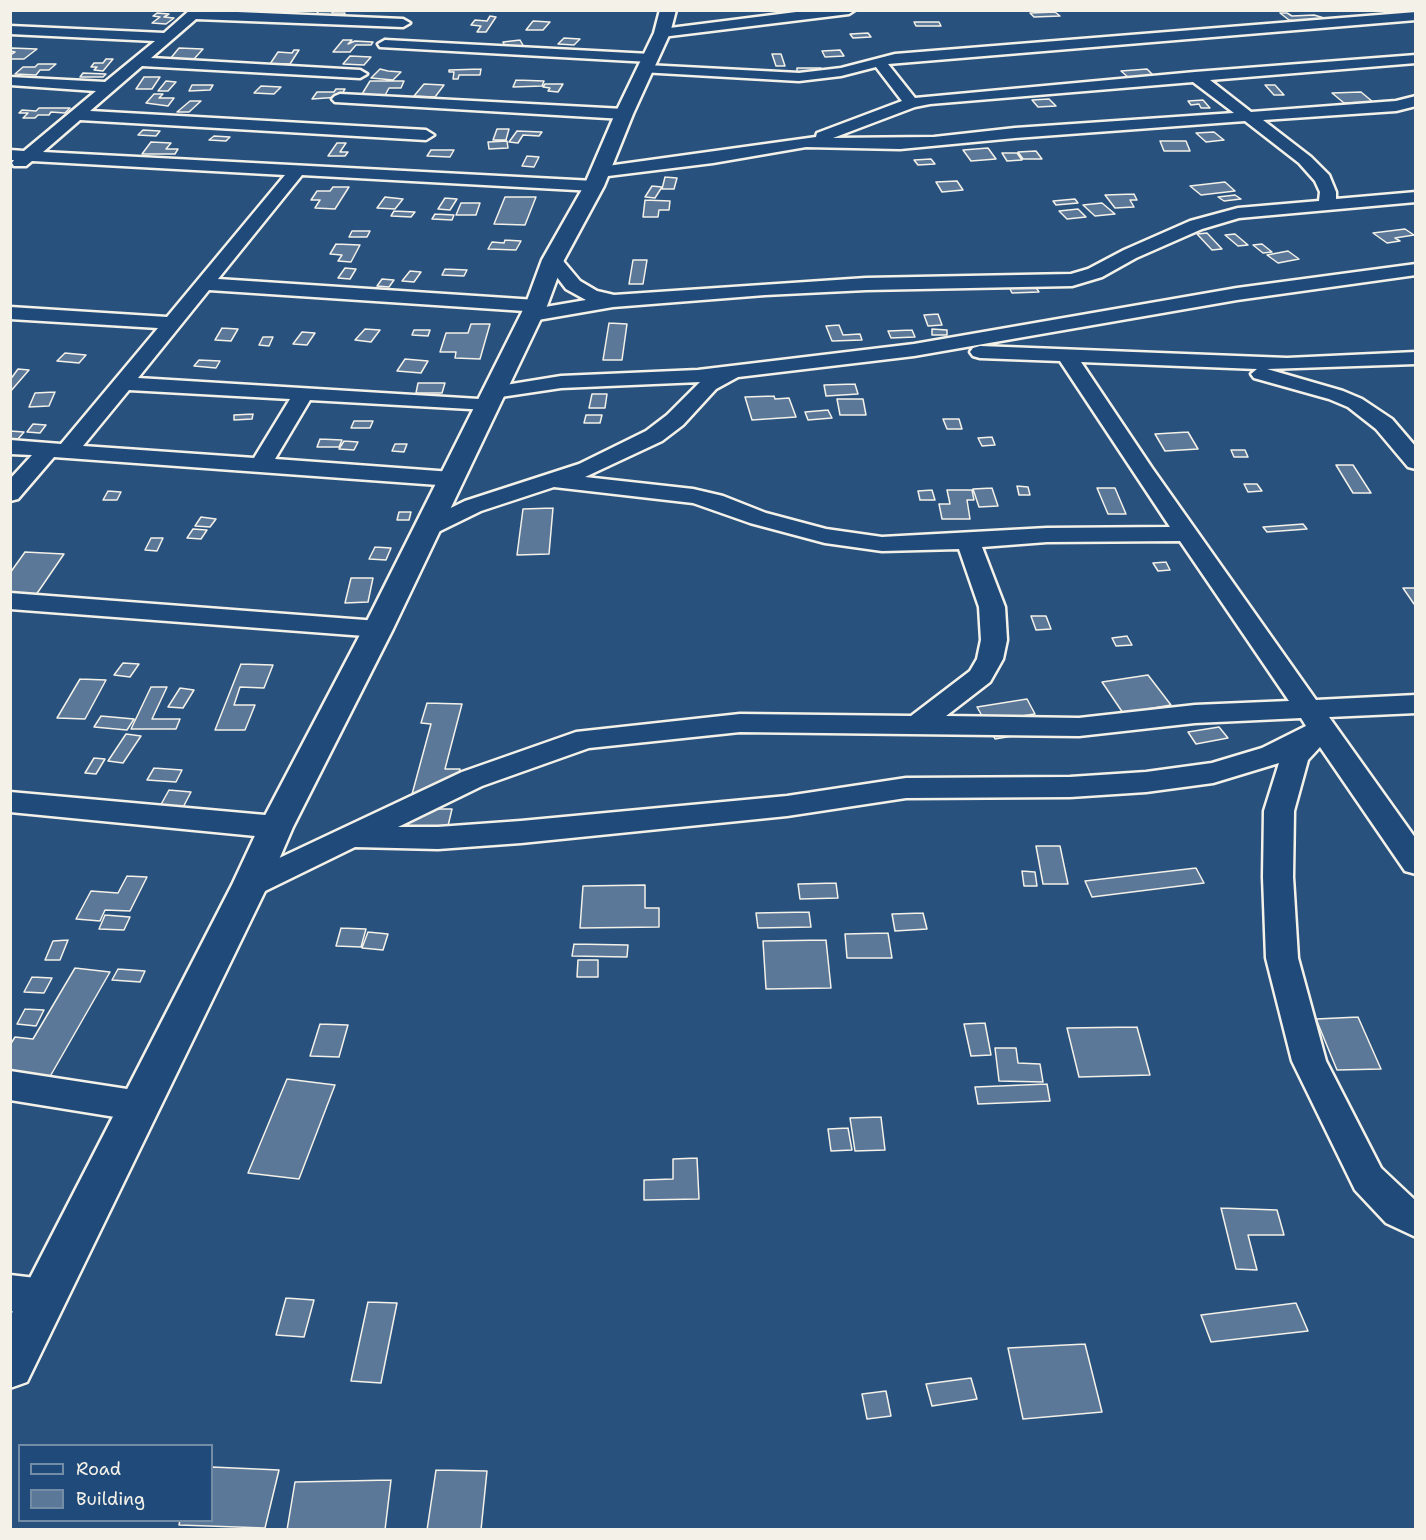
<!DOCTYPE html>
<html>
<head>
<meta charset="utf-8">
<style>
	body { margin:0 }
	#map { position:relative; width:1426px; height:1540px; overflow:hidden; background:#28517e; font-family:"Shantell Sans",sans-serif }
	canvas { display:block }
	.frame { position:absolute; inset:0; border:12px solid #f4f1e8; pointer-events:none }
	.legend { position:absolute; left:18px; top:1444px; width:195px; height:78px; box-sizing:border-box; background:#1f4a7a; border:2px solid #748da6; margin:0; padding:8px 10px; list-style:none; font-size:18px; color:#f4f1e8 }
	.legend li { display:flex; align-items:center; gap:12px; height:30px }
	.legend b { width:30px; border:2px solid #748da6 }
</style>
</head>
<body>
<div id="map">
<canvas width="1426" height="1540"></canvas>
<div class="frame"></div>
<ul class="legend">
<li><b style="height:8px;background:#1f4a7a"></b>Road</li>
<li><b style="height:16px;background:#5b7899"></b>Building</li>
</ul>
</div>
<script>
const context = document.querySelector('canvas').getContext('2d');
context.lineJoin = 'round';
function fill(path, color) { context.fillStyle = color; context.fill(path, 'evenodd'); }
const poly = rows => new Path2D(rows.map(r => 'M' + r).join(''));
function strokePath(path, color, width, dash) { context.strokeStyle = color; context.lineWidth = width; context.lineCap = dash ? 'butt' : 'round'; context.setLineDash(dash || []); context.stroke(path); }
const building = poly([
	[319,10,334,10,332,13,345,13,341,19,313,20,319,10],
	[1055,12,1060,16,1034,17,1030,13,1055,12],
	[157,13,169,14,164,17,174,18,166,24,152,23,160,17,153,16,157,13],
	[1280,13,1287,13,1292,16,1314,15,1331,20,1300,22,1289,20,1280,13],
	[490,16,496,17,486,32,477,32,481,26,471,25,475,20,487,21,490,16],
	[533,21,550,22,543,30,526,30,533,21],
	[914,22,939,22,941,26,916,26,914,22],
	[868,33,871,37,853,38,850,34,868,33],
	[564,38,580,39,574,45,558,44,564,38],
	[343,40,352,40,348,44,355,41,373,42,371,45,356,45,350,52,333,52,343,40],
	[520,40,524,47,506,49,503,42,520,40],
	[12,48,37,49,24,59,10,59,10,55,15,52,10,51,12,48],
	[179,48,203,49,194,59,170,59,179,48],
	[294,50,299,50,290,64,270,64,278,52,292,53,294,50],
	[840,50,844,56,825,57,822,51,840,50],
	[772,54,781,54,785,66,776,66,772,54],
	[350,56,371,57,364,65,343,64,350,56],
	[106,59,113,59,103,71,94,70,97,67,91,67,94,63,103,63,106,59],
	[38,64,56,64,49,70,40,70,36,75,15,74,23,67,35,67,38,64],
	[797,68,821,68,822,71,797,72,797,68],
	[380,69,388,71,401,72,393,80,371,78,380,69],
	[481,69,480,75,459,75,458,79,453,79,454,72,449,72,449,70,481,69],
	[1147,69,1154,76,1129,78,1121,71,1147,69],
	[83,73,106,74,103,77,80,77,83,73],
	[144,77,160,77,152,89,136,89,144,77],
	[516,80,544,81,542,86,513,87,516,80],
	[166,81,176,82,168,91,158,91,166,81],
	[370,81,404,81,401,88,389,88,383,99,359,99,370,81],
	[424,84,444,85,435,97,414,96,424,84],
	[545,84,563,84,558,92,548,91,550,88,543,87,545,84],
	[192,85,213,85,210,90,189,91,192,85],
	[1265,85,1275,85,1284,95,1274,95,1265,85],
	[261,86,281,87,274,94,254,93,261,86],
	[336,89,345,89,340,97,312,99,317,92,334,92,336,89],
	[1361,92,1373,102,1344,103,1332,93,1361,92],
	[154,94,163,94,159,98,174,98,168,106,146,103,154,94],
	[1049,99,1056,106,1038,107,1032,100,1049,99],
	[1203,100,1210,108,1201,108,1199,104,1191,105,1188,101,1203,100],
	[190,101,201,101,189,112,177,112,190,101],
	[39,108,70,108,65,113,51,112,49,115,38,115,35,118,23,118,28,113,19,113,22,110,36,111,39,108],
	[497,129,509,129,506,140,493,140,497,129],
	[143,130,160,131,156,136,138,135,143,130],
	[517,131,542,132,539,136,523,135,518,143,509,142,517,131],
	[1214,132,1224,140,1206,142,1196,133,1214,132],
	[214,136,230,137,226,141,209,140,214,136],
	[507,141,508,148,489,149,488,142,507,141],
	[1160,141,1186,141,1190,151,1164,151,1160,141],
	[151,142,171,143,166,149,178,149,175,154,142,154,151,142],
	[337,143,346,143,340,152,348,152,345,156,328,156,337,143],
	[988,148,996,159,971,161,963,150,988,148],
	[431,150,454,150,450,157,427,156,431,150],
	[1036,151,1042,159,1023,159,1018,152,1036,151],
	[1002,153,1017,153,1022,160,1007,161,1002,153],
	[527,156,539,157,534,167,522,166,527,156],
	[931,159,935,164,918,165,914,160,931,159],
	[665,177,677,178,674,189,662,189,665,177],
	[957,181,963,190,942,192,936,182,957,181],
	[1225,182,1235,191,1201,195,1190,186,1225,182],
	[652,186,662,187,655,198,645,197,652,186],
	[333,187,349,187,335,209,315,208,320,200,311,200,317,191,330,191,333,187],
	[1134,194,1137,200,1130,200,1134,207,1115,208,1105,195,1134,194],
	[1235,195,1241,199,1224,201,1218,197,1235,195],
	[385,197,403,199,395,209,377,208,385,197],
	[505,197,536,197,525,225,494,224,505,197],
	[445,198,457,199,450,210,438,209,445,198],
	[1075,199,1078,203,1056,205,1053,201,1075,199],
	[645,200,670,201,669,210,659,210,658,217,643,217,645,200],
	[461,203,480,203,476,215,456,215,461,203],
	[1102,203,1115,214,1095,216,1083,205,1102,203],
	[1078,209,1086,217,1067,219,1059,211,1078,209],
	[394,211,415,212,411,217,391,216,394,211],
	[435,214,454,215,452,220,432,219,435,214],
	[1405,229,1414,235,1395,238,1400,241,1387,243,1373,233,1405,229],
	[352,231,370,231,367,237,349,237,352,231],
	[1207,233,1222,249,1212,250,1197,234,1207,233],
	[1235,234,1248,245,1238,246,1225,235,1235,234],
	[505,240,521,241,516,250,488,249,492,242,504,243,505,240],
	[336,244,360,245,351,262,338,261,342,255,330,254,336,244],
	[1262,244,1272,252,1263,253,1253,245,1262,244],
	[1288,251,1299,259,1278,263,1267,255,1288,251],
	[633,260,647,260,643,284,629,284,633,260],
	[345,268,356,269,350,279,338,278,345,268],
	[445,269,467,270,464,276,442,275,445,269],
	[410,271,421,272,414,282,402,281,410,271],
	[382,279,394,280,389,287,377,286,382,279],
	[1035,286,1039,292,1012,293,1009,287,1035,286],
	[938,314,942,325,928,326,924,315,938,314],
	[609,323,627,324,622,360,603,360,609,323],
	[471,324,490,324,480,359,455,358,456,352,440,352,446,333,468,333,471,324],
	[839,325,843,335,860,334,862,340,832,341,826,326,839,325],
	[222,328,238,329,231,341,215,340,222,328],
	[365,329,380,330,371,342,355,340,365,329],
	[932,329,947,330,947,335,932,335,932,329],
	[414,330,430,330,428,336,412,335,414,330],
	[912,330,915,337,891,338,888,331,912,330],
	[302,332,315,333,307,345,293,344,302,332],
	[263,337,273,337,269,346,259,345,263,337],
	[65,353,86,355,79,363,57,361,65,353],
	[405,359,428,361,421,373,397,371,405,359],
	[199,360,220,361,216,368,194,366,199,360],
	[18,369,29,370,10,392,10,380,18,369],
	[418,383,445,383,442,393,416,393,418,383],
	[855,384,858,394,826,396,824,385,855,384],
	[55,392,49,406,29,407,35,393,55,392],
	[592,394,607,394,605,408,589,408,592,394],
	[774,396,775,399,789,398,796,417,752,420,745,397,774,396],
	[837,399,863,399,866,415,840,415,837,399],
	[828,410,832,418,808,420,805,412,828,410],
	[253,414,252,419,234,420,234,415,253,414],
	[586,415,602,415,600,423,584,423,586,415],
	[943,419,959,419,962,429,947,429,943,419],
	[354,421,373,421,370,428,351,428,354,421],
	[33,424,46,425,40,433,27,432,33,424],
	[10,431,24,432,18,439,10,439,10,431],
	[1188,432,1198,449,1165,451,1155,434,1188,432],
	[992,437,995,445,982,446,978,438,992,437],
	[320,439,342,440,339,447,317,447,320,439],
	[344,441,358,442,354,450,339,449,344,441],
	[395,444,407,444,404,452,392,451,395,444],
	[1231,450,1245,450,1248,457,1234,457,1231,450],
	[1336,465,1353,465,1371,493,1353,493,1336,465],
	[1244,484,1257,484,1262,491,1248,492,1244,484],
	[1017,486,1028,487,1030,495,1019,495,1017,486],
	[992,488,998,506,979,507,973,489,992,488],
	[1097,488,1115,488,1126,514,1108,514,1097,488],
	[932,490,935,500,920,500,918,491,932,490],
	[947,490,972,490,974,500,967,500,970,519,942,519,939,504,950,504,947,490],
	[108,491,121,492,117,500,103,500,108,491],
	[553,508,549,554,517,555,523,509,553,508],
	[399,512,411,512,409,520,397,520,399,512],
	[201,517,216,519,210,527,195,526,201,517],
	[1303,524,1307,529,1267,532,1263,527,1303,524],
	[193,529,207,530,201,539,187,538,193,529],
	[151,538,163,538,157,551,145,550,151,538],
	[375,547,391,548,386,560,369,559,375,547],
	[25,552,64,554,27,608,10,608,10,573,25,552],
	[1166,562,1170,570,1158,571,1153,563,1166,562],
	[351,578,373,578,368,602,345,603,351,578],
	[1403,588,1416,588,1416,604,1414,604,1403,588],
	[1031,616,1046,616,1051,629,1036,630,1031,616],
	[1127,636,1132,645,1116,646,1112,638,1127,636],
	[123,663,139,664,130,677,114,675,123,663],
	[241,664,273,665,264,688,240,687,234,705,255,705,245,730,215,730,241,664],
	[1148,675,1171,705,1123,713,1102,682,1148,675],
	[80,679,106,680,85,719,57,718,80,679],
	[151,687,167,687,152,719,180,719,176,729,131,729,151,687],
	[180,688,194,690,183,708,168,707,180,688],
	[1027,699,1035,714,1021,716,1031,733,995,739,977,707,1027,699],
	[427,703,462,704,445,769,460,769,456,786,444,785,438,809,452,809,443,847,401,835,431,724,421,723,427,703],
	[101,716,134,719,127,730,94,727,101,716],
	[1219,727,1228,738,1196,744,1188,732,1219,727],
	[126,734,141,736,123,763,108,761,126,734],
	[94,758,105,759,96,774,85,773,94,758],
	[154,768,182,770,176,782,147,780,154,768],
	[169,790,191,792,177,819,154,817,169,790],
	[1036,846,1060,846,1068,884,1043,884,1036,846],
	[1196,868,1204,883,1092,897,1085,881,1196,868],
	[1022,871,1035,872,1037,886,1024,886,1022,871],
	[127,876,147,877,130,911,105,910,100,921,76,919,91,891,118,893,127,876],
	[836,883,838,898,800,899,798,884,836,883],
	[645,885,645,908,659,908,659,927,580,928,583,886,645,885],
	[809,912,811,927,758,928,756,913,809,912],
	[923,913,927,929,895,931,892,914,923,913],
	[105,915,130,917,124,930,99,929,105,915],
	[341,928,366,929,361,947,336,946,341,928],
	[368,932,388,934,383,950,362,948,368,932],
	[888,933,892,958,847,958,845,934,888,933],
	[68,940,60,960,45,960,53,941,68,940],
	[826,940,831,988,766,989,763,941,826,940],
	[574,944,628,945,627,957,572,956,574,944],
	[578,960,598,960,598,977,577,977,578,960],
	[75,968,110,972,44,1087,10,1083,10,1045,15,1037,33,1039,75,968],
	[118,969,145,971,140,982,112,980,118,969],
	[32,977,52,978,44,993,24,992,32,977],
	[25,1009,44,1010,36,1026,17,1024,25,1009],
	[1358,1017,1381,1069,1337,1070,1316,1019,1358,1017],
	[985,1023,991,1055,971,1056,964,1024,985,1023],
	[320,1024,348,1025,339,1057,310,1056,320,1024],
	[1137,1027,1150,1075,1079,1077,1067,1028,1137,1027],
	[995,1048,1016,1048,1018,1063,1040,1064,1043,1082,999,1081,995,1048],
	[287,1079,335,1085,299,1179,248,1173,287,1079],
	[1047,1084,1050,1101,978,1104,975,1087,1047,1084],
	[881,1117,885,1150,855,1151,850,1118,881,1117],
	[848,1128,852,1150,831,1151,828,1129,848,1128],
	[697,1158,699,1199,644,1200,644,1180,673,1179,673,1159,697,1158],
	[1221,1208,1277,1210,1284,1235,1248,1235,1257,1270,1236,1269,1221,1208],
	[286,1298,314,1300,304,1337,276,1335,286,1298],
	[368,1302,397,1303,381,1383,351,1381,368,1302],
	[1296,1303,1308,1331,1211,1342,1201,1315,1296,1303],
	[1085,1344,1102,1412,1023,1419,1008,1348,1085,1344],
	[971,1378,977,1399,932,1406,926,1384,971,1378],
	[886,1391,891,1416,867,1419,862,1394,886,1391],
	[212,1467,279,1470,265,1528,179,1525,180,1520,212,1520,212,1467],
	[436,1470,487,1471,481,1530,427,1530,436,1470],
	[391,1480,385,1530,287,1530,295,1482,391,1480]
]);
const street = poly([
	[190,10,403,19,410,23,403,27,196,19,151,58,360,70,367,74,360,78,142,66,90,111,426,130,434,135,426,140,80,120,43,152,594,181,602,186,594,191,302,175,218,279,536,300,543,302,545,307,586,300,566,289,547,264,544,260,547,256,553,255,559,256,580,281,597,291,614,295,866,278,1071,274,1088,269,1124,250,1190,221,1238,208,1319,201,1320,192,1315,181,1299,163,1245,121,1015,138,900,149,806,147,713,163,600,177,592,172,600,167,816,137,817,133,902,101,876,67,841,76,799,81,641,72,639,69,641,66,646,65,799,73,841,68,895,54,1416,12,1416,20,888,64,915,98,1195,72,1416,55,1416,63,1210,80,1251,112,1396,101,1416,96,1416,106,1396,111,1263,120,1311,157,1329,175,1336,192,1336,199,1416,192,1416,202,1239,218,1202,229,1136,258,1102,277,1072,286,866,290,765,295,613,307,532,321,525,319,522,315,525,311,209,290,138,378,495,400,499,404,495,408,488,410,310,400,275,459,452,472,460,474,463,479,460,484,452,486,54,457,18,499,10,501,10,479,32,455,10,454,10,440,61,444,158,328,10,319,10,307,167,317,285,175,32,161,26,166,14,166,12,163,14,160,10,160,10,150,24,151,96,91,10,85,10,77,105,82,155,41,10,34,10,26,164,33,190,10],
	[1193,82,1234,113,1015,128,934,137,833,138,915,107,930,104,1193,82],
	[129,390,290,399,254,458,83,446,129,390],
	[812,10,855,10,849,14,662,37,655,33,662,29,812,10],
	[385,40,650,54,657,58,650,62,380,47,378,44,385,40],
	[340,94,624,109,632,114,624,119,335,102,332,99,335,96,340,94],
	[1416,264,1416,275,1237,300,914,356,738,377,716,389,683,425,662,441,585,477,693,489,723,496,766,513,826,529,882,537,1047,528,1170,527,1060,361,980,358,973,356,970,352,973,348,980,346,1287,358,1416,352,1416,364,1267,369,1343,391,1362,399,1392,419,1416,447,1416,469,1408,467,1376,429,1348,407,1329,399,1254,378,1251,374,1257,369,1081,362,1152,468,1316,700,1416,695,1416,713,1329,717,1416,839,1416,874,1405,871,1320,747,1308,760,1294,811,1293,877,1298,958,1326,1061,1381,1168,1416,1201,1416,1237,1386,1223,1355,1190,1292,1061,1266,958,1263,877,1264,811,1279,763,1213,783,1146,792,1070,797,906,798,787,816,521,843,438,849,355,847,261,893,250,896,239,893,235,885,239,877,462,772,576,732,740,714,911,716,970,671,977,659,981,640,979,607,959,549,882,551,825,543,750,523,693,503,554,487,481,511,436,533,428,535,420,533,416,528,420,523,465,501,579,464,646,431,667,415,700,382,561,388,494,398,487,396,484,392,487,388,561,376,698,370,914,344,1237,288,1416,264],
	[1180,541,1289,701,1195,705,1079,718,946,716,990,682,1003,659,1007,640,1005,607,982,547,1047,542,1180,541],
	[1301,718,1306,726,1262,748,1212,763,1146,772,1070,777,906,778,787,796,521,821,438,827,398,827,482,786,589,748,740,732,1079,736,1195,723,1301,718],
	[10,593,378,621,387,623,391,629,387,635,378,637,10,609,10,593],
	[10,792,276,816,286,820,291,827,286,834,276,838,10,812,10,792],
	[10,1071,140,1091,152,1096,158,1106,152,1116,140,1121,10,1100,10,1071],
	[10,1275,44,1279,58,1284,64,1297,58,1310,44,1315,10,1311,10,1275]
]);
const secondary = poly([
	[660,10,676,10,670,33,633,114,604,186,564,260,547,306,393,629,293,827,268,885,27,1382,10,1388,10,1317,232,885,259,827,363,629,525,306,542,260,584,186,615,114,654,33,660,10]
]);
fill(building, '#5b7899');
strokePath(building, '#f4f1e8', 1.5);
strokePath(street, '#f4f1e8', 5);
strokePath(secondary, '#f4f1e8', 5);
fill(street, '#1f4a7a');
fill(secondary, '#1f4a7a');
</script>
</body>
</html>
